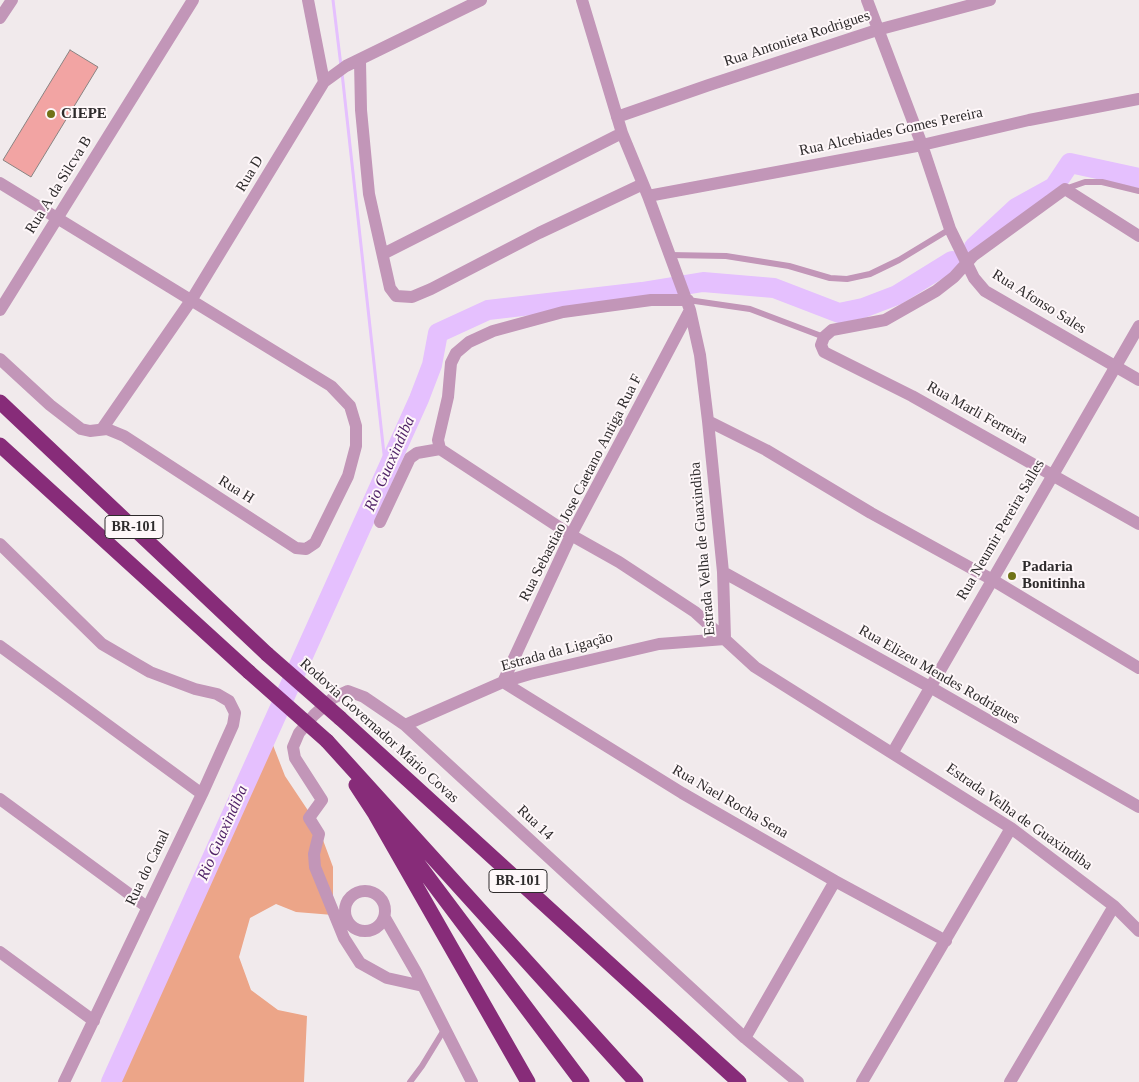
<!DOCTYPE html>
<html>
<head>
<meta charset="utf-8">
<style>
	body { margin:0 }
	canvas { display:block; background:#f1eaec }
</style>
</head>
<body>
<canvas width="1139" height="1082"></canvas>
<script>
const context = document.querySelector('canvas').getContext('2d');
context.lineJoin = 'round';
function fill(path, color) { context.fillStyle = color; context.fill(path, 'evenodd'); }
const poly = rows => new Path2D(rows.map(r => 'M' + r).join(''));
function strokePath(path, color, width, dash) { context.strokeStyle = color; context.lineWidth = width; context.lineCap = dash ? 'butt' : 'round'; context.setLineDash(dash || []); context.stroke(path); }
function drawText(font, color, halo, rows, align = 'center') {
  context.font = font + ' Georgia,serif'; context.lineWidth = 4; context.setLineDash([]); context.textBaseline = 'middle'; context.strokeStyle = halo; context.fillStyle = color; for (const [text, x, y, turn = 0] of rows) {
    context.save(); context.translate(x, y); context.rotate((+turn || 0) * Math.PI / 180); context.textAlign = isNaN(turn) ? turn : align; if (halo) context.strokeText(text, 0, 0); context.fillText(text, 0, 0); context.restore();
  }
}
const forest = poly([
	[271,740,285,776,317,824,333,867,333,915,296,912,276,904,250,918,239,957,251,990,278,1010,307,1016,304,1082,112,1082,255,762]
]);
const stream = poly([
	[333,0,341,66],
	[342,73,386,472]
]);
const river = poly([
	[974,247,1016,208,1054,187,1070,163,1139,178],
	[111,1082,419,399,432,365,438,333,488,310,642,292,703,282,774,288,839,313,863,308,897,295,952,261]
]);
const building = poly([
	[70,50,98,67,31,177,3,160,70,50]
]);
const service = poly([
	[1065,189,1085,182,1102,182,1139,191],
	[669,255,726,256,789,266,830,278,847,279,870,274,899,260,950,229],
	[688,300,750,309,824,337],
	[410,1082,422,1066,444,1030]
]);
const minor = poly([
	[308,0,324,82],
	[582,0,622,133,648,196,690,310,700,355,708,421,723,572,725,639],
	[867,0,922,145,950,229,974,278,985,291,1139,380],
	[0,18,12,0],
	[360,61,361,110,369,194,390,288,396,296,412,297,431,289,539,233,643,184],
	[617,117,709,85,877,30,990,0],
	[0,183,331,386,350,406,356,426,356,446,348,476,315,543,306,549,296,548,124,436,107,429,90,431,81,429,50,405,0,359],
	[648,196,922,145,1029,120,1139,99],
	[1139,236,1065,189,973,256,954,277,936,291,885,320,832,330,824,337,821,345,824,352,912,396,1139,524],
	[383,254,622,133],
	[688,300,651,300,563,312,493,331,469,342,456,353,451,363,448,397,438,440,440,449,571,535,619,562,695,612,755,667,1011,828,1114,906,1139,931],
	[0,310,193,0],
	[708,421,766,450,871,513,991,579,1139,668],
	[102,429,192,299,324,82,346,66,481,0],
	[380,522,410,458,417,453,440,449],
	[0,544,102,644,150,672,195,689,217,694,229,701,235,713,233,725,202,794,64,1082],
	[723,572,930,687,1139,807],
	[0,646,202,794],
	[503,682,682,793,835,881,946,941],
	[503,682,571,535,690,310],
	[405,725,503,682,530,674,659,644,725,639],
	[893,752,1139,326],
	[0,799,147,907],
	'345 911a20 20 0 1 1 40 0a20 20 0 1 1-40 0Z',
	[385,918,416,972,472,1082],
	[0,952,94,1021],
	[423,986,387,978,360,963,344,938,315,867,314,854,319,834,309,818,322,800,295,758,293,747,299,733,314,715,333,698,348,691,364,697,405,725,745,1038,798,1082],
	[745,1038,835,881],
	[862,1082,1011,828],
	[1010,1082,1114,906]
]);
const motorway = poly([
	[0,402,267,654],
	[0,445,249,672],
	[340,718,739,1082],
	[327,741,636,1082],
	[356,785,375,814,528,1082],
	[383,817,582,1082]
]);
const motorwayBridge = poly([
	[267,654,340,718],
	[249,672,327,741]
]);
const markers = [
	[51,114,5,"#707217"],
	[1012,576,5,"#707217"]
];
const shields = [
	[134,527,58],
	[518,881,58]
];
const shieldNames = [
	["BR-101",134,527],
	["BR-101",518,881]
];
const streetNames = [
	["Rua Antonieta Rodrigues",797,39,-18],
	["Rua Alcebiades Gomes Pereira",891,132,-12],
	["Rua D",250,174,-59],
	["Rua A da Silcva B",59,185,-58],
	["Rua Afonso Sales",1039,302,32],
	["Rua Marli Ferreira",977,413,29],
	["Rua Sebastiao Jose Caetano Antiga Rua F",581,488,-63],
	["Rua H",236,490,32],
	["Rua Neumir Pereira Salles",1001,530,-60],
	["Estrada Velha de Guaxindiba",703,549,-95],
	["Estrada da Ligação",557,652,-15],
	["Rua Elizeu Mendes Rodrigues",939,675,30],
	["Rodovia Governador Mário Covas",379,731,42],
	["Rua Nael Rocha Sena",730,802,30],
	["Estrada Velha de Guaxindiba",1019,817,35],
	["Rua 14",535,823,43],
	["Rua do Canal",148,868,-64]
];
const poiNames = [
	["CIEPE",61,114],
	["Padaria",1022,567],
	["Bonitinha",1022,584]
];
const waterNames = [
	["Rio Guaxindiba",390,464,-66],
	["Rio Guaxindiba",223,833,-66]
];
fill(forest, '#eca588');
strokePath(stream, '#e5c0fe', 3);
strokePath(river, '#e5c0fe', 20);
fill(building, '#f2a4a3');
strokePath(building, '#898382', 1);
strokePath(service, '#c296b8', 6);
strokePath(minor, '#c296b8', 12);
strokePath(motorway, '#872c79', 15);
strokePath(motorwayBridge, '#872c79', 15);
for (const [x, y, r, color] of markers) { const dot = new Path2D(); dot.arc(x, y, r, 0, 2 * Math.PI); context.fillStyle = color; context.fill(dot); strokePath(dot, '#fef7f9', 2); }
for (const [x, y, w] of shields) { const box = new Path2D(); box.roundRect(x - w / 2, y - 11.5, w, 23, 4); context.fillStyle = '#fef7f9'; context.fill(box); strokePath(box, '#2e2b2c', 1); }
drawText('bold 14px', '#2e2b2c', null, shieldNames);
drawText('15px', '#2e2b2c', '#fef7f9', streetNames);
drawText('bold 15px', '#2e2b2c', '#fef7f9', poiNames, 'left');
drawText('italic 16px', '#4d1f66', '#fef7f9', waterNames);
</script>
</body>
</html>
